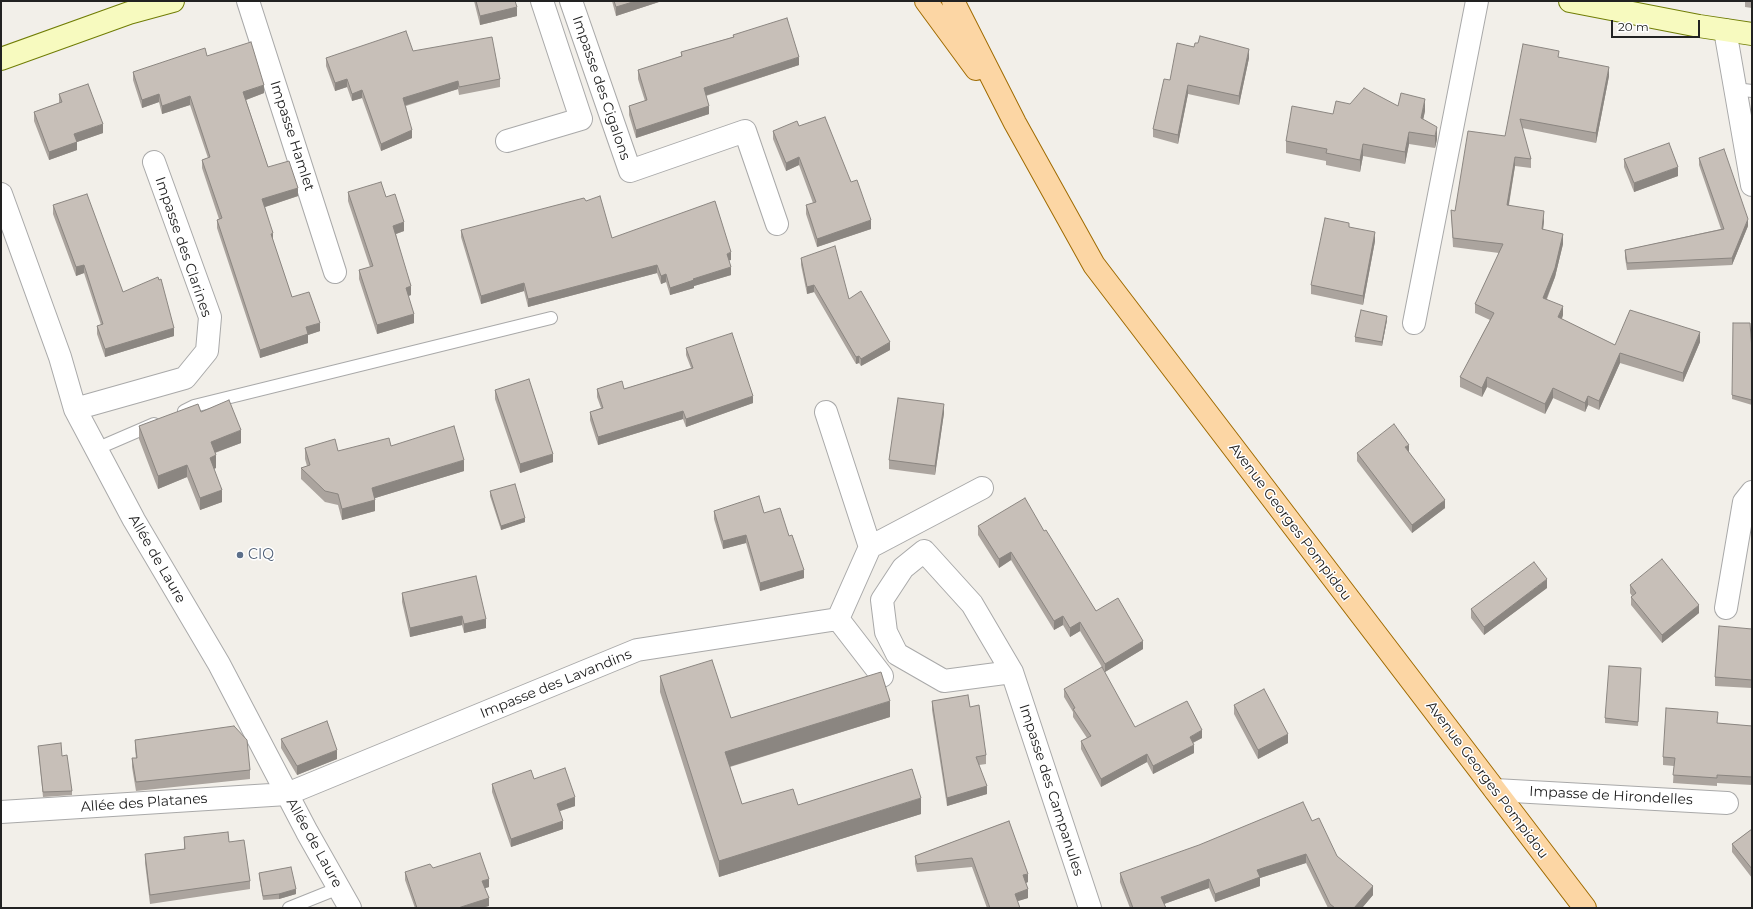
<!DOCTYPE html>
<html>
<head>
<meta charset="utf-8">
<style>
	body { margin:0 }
	#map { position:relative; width:1753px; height:909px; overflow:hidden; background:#f2efe9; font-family:Montserrat,sans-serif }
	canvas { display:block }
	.frame { position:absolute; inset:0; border:2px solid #222; pointer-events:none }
	.scale { position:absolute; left:1611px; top:20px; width:89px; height:18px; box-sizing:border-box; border:2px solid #222; border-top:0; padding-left:5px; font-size:12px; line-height:14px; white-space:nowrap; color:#222; -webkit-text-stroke:3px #fff; paint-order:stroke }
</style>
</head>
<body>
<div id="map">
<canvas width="1753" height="909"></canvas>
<div class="frame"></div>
<div class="scale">20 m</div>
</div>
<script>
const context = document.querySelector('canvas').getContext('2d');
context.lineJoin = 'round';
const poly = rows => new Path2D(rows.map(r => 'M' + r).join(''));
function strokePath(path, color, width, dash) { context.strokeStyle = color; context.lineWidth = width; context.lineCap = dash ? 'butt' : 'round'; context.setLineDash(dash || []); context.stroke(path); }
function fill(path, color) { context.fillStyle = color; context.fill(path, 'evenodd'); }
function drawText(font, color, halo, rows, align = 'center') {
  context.font = font + ' Montserrat,sans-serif'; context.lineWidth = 3; context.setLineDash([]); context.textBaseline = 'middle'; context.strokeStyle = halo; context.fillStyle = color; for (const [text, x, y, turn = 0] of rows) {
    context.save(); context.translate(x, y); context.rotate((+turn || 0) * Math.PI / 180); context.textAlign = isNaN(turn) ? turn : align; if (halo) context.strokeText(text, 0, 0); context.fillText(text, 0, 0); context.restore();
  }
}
const lane = poly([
	[1735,89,1752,91],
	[184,411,194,406,551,318],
	[96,449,154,424],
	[289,908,339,888]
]);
const street = poly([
	[248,1,335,272],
	[571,1,630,171,745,131,777,224],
	[1725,30,1752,185],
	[507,141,581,119,542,1],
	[1,194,60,357,75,409,134,520,219,664,307,832,350,908],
	[1414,323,1477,1],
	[75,409,185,378,207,351,210,317,154,162],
	[870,547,982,488],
	[1726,608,1744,502,1752,492],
	[838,619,882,676],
	[1012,672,944,681,897,654,886,632,882,600,903,568,924,551,972,604,1012,672,1090,908],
	[1495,790,1727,803],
	[1,812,287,794,637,650,838,619,870,547,826,412]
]);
const secondary = poly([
	[1570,1,1699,26,1752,34],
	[1,59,129,13,173,1]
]);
const primary = poly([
	[926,1,976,69],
	[953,1,1015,123,1094,265,1585,908]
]);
const wall = poly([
	[474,1,515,1,517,16,480,25],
	[612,1,662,1,616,16],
	[1745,1,1752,1,1752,8,1745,7],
	[733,35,799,65,706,96,709,114,636,138,629,115,629,106,645,101,638,79,638,70,681,56,681,52,733,37],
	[1194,47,1249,58,1239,105,1188,94,1178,144,1153,137,1153,129,1170,80],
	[413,51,500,79,500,87,459,95,458,89,406,106,412,138,381,151,362,98,352,101,347,87,335,91,326,66,326,58],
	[207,56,264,93,246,100,268,167,298,196,265,207,273,241,292,297,320,331,308,335,308,343,260,358,217,228,217,220,219,219,202,168,202,160,208,158,190,105,162,114,159,102,142,108,133,80,133,72],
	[1559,57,1609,76,1596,143,1522,128,1531,159,1531,168,1515,166,1509,205,1544,221,1543,229,1563,244,1555,277,1547,299,1563,315,1562,319,1615,345,1700,342,1683,382,1620,363,1599,410,1588,405,1585,412,1553,398,1545,414,1487,387,1482,397,1460,387,1460,377,1490,320,1475,313,1475,304,1499,253,1453,247,1451,210,1455,211,1505,136],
	[59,94,103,133,77,142,77,150,49,160,34,121,34,112,59,103],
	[1350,104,1398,106,1425,111,1423,119,1437,139,1435,148,1409,144,1405,164,1363,156,1360,172,1326,165,1326,161,1286,153,1286,141,1333,114],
	[799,126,851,182,871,229,817,247,806,214,806,205,813,203,799,165,786,171,773,139,773,131],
	[1699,158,1748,226,1732,265,1627,270,1625,258,1625,250,1721,229,1699,165],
	[1624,159,1678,176,1634,192,1624,167],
	[348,192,386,197,404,231,396,234,411,295,408,296,414,323,377,334,359,279,359,270,370,267,348,201],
	[586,201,612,238,731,260,729,260,731,275,694,286,694,288,670,295,666,282,661,284,657,273,528,307,524,291,481,304,461,237,461,230],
	[53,205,123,292,174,336,105,357,97,334,97,326,101,325,84,273,76,276,53,214],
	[1349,227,1375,241,1363,305,1311,294,1311,285],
	[801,258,849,299,890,350,861,366,859,363,856,364,814,292,807,294,801,265],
	[1387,320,1382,346,1355,342,1355,337],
	[686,348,753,403,686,427,683,419,598,445,590,420,590,412,601,408,597,397,597,389,624,389,691,368,686,355],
	[1752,350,1752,405,1732,399,1732,395],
	[495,390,553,462,520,473,495,399],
	[201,412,241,443,215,453,216,468,214,469,222,502,200,510,187,477,158,489,139,439,139,426],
	[944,413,935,475,889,469,889,460],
	[391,446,464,471,375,498,375,511,342,520,338,505,325,502,301,479,301,468,307,466,305,459,305,448,338,451],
	[1409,452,1445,508,1412,533,1357,461,1357,453],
	[490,491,525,522,501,530,490,496],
	[714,511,764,513,804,578,760,591,746,543,723,549,714,519],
	[978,526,1044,531,1096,611,1143,649,1105,672,1080,631,1070,637,1063,625,1054,630,1011,560,999,568,978,535],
	[476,576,486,628,464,633,462,625,410,637,402,602,402,593],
	[1630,585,1699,613,1662,643,1631,605,1631,597,1632,596,1630,593],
	[1547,588,1484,635,1471,618,1471,609],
	[1752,629,1752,688,1715,686,1715,677],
	[1641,672,1638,726,1605,723,1605,718],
	[660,676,731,718,890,717,730,767,742,804,798,805,921,814,719,877,660,692],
	[1064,689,1135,727,1202,738,1193,743,1194,753,1153,774,1147,762,1101,787,1081,749,1081,741,1087,738,1073,717,1073,712,1064,697],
	[932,701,986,755,986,764,979,765,987,794,947,806,932,710],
	[1234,705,1288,743,1258,759,1234,714],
	[1717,723,1752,726,1752,785,1717,783,1717,786,1673,783,1674,766,1663,765,1663,757],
	[281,739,337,759,297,775,281,748],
	[135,740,250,770,250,779,136,791,132,767,132,758,136,758,135,749],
	[38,746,62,756,72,791,72,795,43,797],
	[534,779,575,806,560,811,563,829,511,847,492,792,492,784],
	[1009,821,1028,882,1026,883,1028,898,1017,901,1020,908,987,908,972,867,917,872,915,864,915,856],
	[1312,821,1337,856,1373,895,1362,908,1328,908,1306,863,1260,878,1260,886,1215,902,1209,888,1164,904,1166,908,1130,908,1120,882,1120,873],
	[1752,829,1752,878,1732,852,1732,844],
	[184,837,250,881,250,889,150,904,145,863,145,854,184,849],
	[433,868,489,887,485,888,489,906,481,908,415,908,405,880,405,872],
	[259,873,296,894,279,899,263,900,259,877]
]);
const shadedWall = poly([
	[636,1,662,1,616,16,616,7],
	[517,7,517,16,480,25,480,16],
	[1249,49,1249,58,1239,105,1239,96],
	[799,57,799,65,704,96,704,88],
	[1609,67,1609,76,1596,143,1596,133],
	[347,79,347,87,335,91,335,83],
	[458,81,458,89,403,106,403,98],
	[264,85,264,93,243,101,243,92],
	[1188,85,1188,94,1178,144,1178,135],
	[362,90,362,98,352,101,352,94],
	[159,94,159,102,142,108,142,100],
	[190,96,190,105,162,114,162,106],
	[1425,99,1425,111,1421,130,1421,118],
	[709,106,709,114,636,138,636,130],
	[103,124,103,133,77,142,77,150,49,160,49,152,74,134],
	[1437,127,1437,139,1435,148,1435,136],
	[412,130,412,138,381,151,381,144],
	[1409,132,1409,144,1405,164,1405,152],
	[1363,144,1363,156,1360,172,1360,160],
	[799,157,799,165,786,171,786,163],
	[1515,157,1515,166,1507,214,1507,205],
	[1678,167,1678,176,1634,192,1634,183],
	[298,188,298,196,262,208,262,199],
	[1544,211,1544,221,1542,238,1542,229],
	[1748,219,1748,226,1732,265,1732,258],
	[871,220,871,229,817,247,817,239],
	[404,222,404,231,393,235,393,226],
	[1375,232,1375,241,1363,305,1363,296],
	[273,233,273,241,271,234],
	[1563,234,1563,244,1555,277,1543,307,1543,298],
	[731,252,731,260,727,261,727,254],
	[84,265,84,273,76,276,76,267],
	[657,265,657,273,528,307,528,299],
	[731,267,731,275,694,286,694,288,670,295,670,288,693,279],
	[666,274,666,282,661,284,661,276],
	[524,283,524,291,481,304,481,296],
	[814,285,814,292,807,294,807,287],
	[411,286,411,295,406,297,406,288],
	[1563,306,1563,315,1558,327,1558,317],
	[414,314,414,323,377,334,377,325],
	[1387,316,1387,320,1382,346,1382,342],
	[320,323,320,331,308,335,308,343,260,358,260,350,306,327],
	[174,328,174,336,105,357,105,349],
	[1700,332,1700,342,1683,382,1683,373],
	[890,342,890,350,861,366,861,359],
	[1620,353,1620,363,1599,410,1599,401],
	[859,356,859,363,856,364,856,357],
	[1487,377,1487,387,1482,397,1482,388],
	[1553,388,1553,398,1545,414,1545,404],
	[753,396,753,403,686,427,686,419],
	[1588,396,1588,405,1585,412,1585,403],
	[944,404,944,413,935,475,935,466],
	[683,411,683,419,598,445,598,437],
	[241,430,241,443,211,454,211,442],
	[1409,445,1409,453,1405,447],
	[553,454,553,462,520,473,520,464],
	[216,455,216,468,210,470,210,458],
	[464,460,464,471,372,499,372,488],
	[187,465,187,477,158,489,158,476],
	[222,490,222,502,200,510,200,498],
	[375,500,375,511,342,520,342,509],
	[1445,500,1445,508,1412,533,1412,525],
	[525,518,525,522,501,530,501,526],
	[746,535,746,543,723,549,723,541],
	[1011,552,1011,560,999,568,999,559],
	[804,570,804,578,760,591,760,583],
	[1547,579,1547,588,1484,635,1484,627],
	[1699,605,1699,613,1662,643,1662,635],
	[462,616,462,625,410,637,410,628],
	[1063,616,1063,625,1054,630,1054,621],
	[486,619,486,628,464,633,464,624],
	[1080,622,1080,631,1070,637,1070,628],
	[1143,641,1143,649,1105,672,1105,664],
	[890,701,890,717,725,768,725,752],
	[1202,730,1202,738,1190,744,1190,737],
	[1288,734,1288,743,1258,759,1258,750],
	[1194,745,1194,753,1153,774,1153,766],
	[337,750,337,759,297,775,297,766],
	[1147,754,1147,762,1101,787,1101,779],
	[987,786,987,794,947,806,947,798],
	[575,797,575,806,557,812,557,804],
	[921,798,921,814,719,877,719,861],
	[563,821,563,829,511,847,511,839],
	[1306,854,1306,863,1260,878,1260,886,1215,902,1215,894,1257,870],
	[1028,874,1028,882,1023,884,1023,875],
	[489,879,489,887,482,889,482,881],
	[1209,879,1209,888,1161,905,1161,897],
	[1373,886,1373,895,1362,908,1354,908],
	[296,889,296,894,279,899,279,894],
	[1028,889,1028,898,1015,902,1015,894],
	[489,898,489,906,481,908,458,908]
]);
const building = poly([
	[476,1,515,1,517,7,480,16,476,1],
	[614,1,636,1,616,7,614,1],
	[787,18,799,57,704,88,709,106,636,130,629,106,647,100,638,70,682,56,681,52,734,37,733,35,787,18],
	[406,31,413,51,492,37,500,79,459,87,458,81,403,98,412,130,381,144,362,90,352,94,347,79,335,83,326,58,406,31],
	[1200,36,1249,49,1239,96,1188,85,1178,135,1153,129,1164,79,1170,80,1177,43,1194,47,1195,43,1198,43,1200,36],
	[251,42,264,85,243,92,268,167,289,161,298,188,262,199,273,233,271,234,292,297,309,292,320,323,306,327,308,334,260,350,217,220,222,218,202,160,210,157,190,96,162,106,159,94,142,100,133,72,205,48,207,56,251,42],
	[1523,44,1559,51,1558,57,1609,67,1596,133,1520,119,1531,159,1515,157,1507,205,1544,211,1542,229,1563,234,1555,268,1543,298,1563,306,1558,317,1615,345,1630,310,1700,332,1683,373,1620,353,1599,401,1588,396,1585,403,1553,388,1545,404,1487,377,1482,388,1460,377,1494,313,1475,304,1503,244,1453,238,1451,210,1455,211,1468,131,1505,136,1523,44],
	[88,84,103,124,74,134,77,142,49,152,34,112,62,102,59,94,88,84],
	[1364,88,1398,106,1401,93,1425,99,1421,118,1437,127,1435,136,1409,132,1405,152,1363,144,1360,160,1326,153,1327,149,1286,141,1292,106,1333,114,1336,101,1350,104,1364,88],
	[825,117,851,182,857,180,871,220,817,239,806,205,816,202,799,157,786,163,773,131,797,121,799,126,825,117],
	[1669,143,1678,167,1634,183,1624,159,1669,143],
	[1724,149,1748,219,1732,258,1627,263,1625,250,1724,229,1699,158,1724,149],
	[381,182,386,197,395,194,404,222,393,226,411,286,406,288,414,314,377,325,359,270,373,266,348,192,381,182],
	[87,194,123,292,158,277,159,280,161,279,174,328,105,349,97,326,103,324,84,265,76,267,53,205,87,194],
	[600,196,612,238,715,201,731,252,727,254,731,267,693,279,694,280,670,288,666,274,661,276,657,265,528,299,524,283,481,296,461,230,584,198,586,201,600,196],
	[1325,218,1349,223,1349,227,1375,232,1363,296,1311,285,1325,218],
	[835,246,849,299,861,291,890,342,861,359,859,356,856,357,814,285,807,287,801,258,835,246],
	[1361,310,1387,316,1382,342,1355,337,1361,310],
	[1733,323,1750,323,1752,350,1752,400,1732,395,1733,323],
	[732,333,753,396,686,419,683,411,598,437,590,412,603,408,597,389,622,381,624,389,693,368,686,348,732,333],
	[529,379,553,454,520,464,495,390,529,379],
	[898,398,944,404,935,466,889,460,898,398],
	[229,400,241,430,211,442,216,455,210,458,222,490,200,498,187,465,158,476,139,426,198,404,201,412,229,400],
	[1394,424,1409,445,1405,447,1445,500,1412,525,1357,453,1394,424],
	[454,426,464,460,372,488,375,500,342,509,338,494,325,491,301,468,310,465,305,448,335,439,338,451,389,438,391,446,454,426],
	[515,484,525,518,501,526,490,491,515,484],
	[759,496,764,513,780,508,789,536,792,535,804,570,760,583,746,535,723,541,714,511,759,496],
	[1025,498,1044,531,1046,530,1096,611,1118,598,1143,641,1105,664,1080,622,1070,628,1063,616,1054,621,1011,552,999,559,978,526,1025,498],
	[1662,559,1699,605,1662,635,1631,597,1636,593,1630,585,1662,559],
	[1534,562,1547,579,1484,627,1471,609,1534,562],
	[476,576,486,619,464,624,462,616,410,628,402,593,476,576],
	[1719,626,1752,629,1752,680,1715,677,1719,626],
	[712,660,731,718,881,672,890,701,725,752,742,804,793,789,798,805,912,769,921,798,719,861,660,676,712,660],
	[1609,666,1641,668,1638,722,1605,718,1609,666],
	[1102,667,1135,727,1187,701,1202,730,1190,737,1194,745,1153,766,1147,754,1101,779,1081,741,1091,736,1073,709,1075,708,1064,689,1102,667],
	[1264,689,1288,734,1258,750,1234,705,1264,689],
	[968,695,970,707,979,705,986,755,976,757,987,786,947,798,932,701,968,695],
	[1666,708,1718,712,1717,723,1752,726,1752,777,1717,775,1717,778,1673,775,1675,758,1663,757,1666,708],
	[327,721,337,750,297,766,281,739,327,721],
	[234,726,247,740,250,770,136,782,132,758,137,758,135,740,234,726],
	[61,743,62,756,67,755,72,791,43,792,38,746,61,743],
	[565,768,575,797,557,804,563,821,511,839,492,784,531,770,534,779,565,768],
	[1303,802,1312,821,1319,818,1337,856,1373,886,1354,908,1335,908,1330,904,1306,854,1257,870,1260,877,1215,894,1209,879,1161,897,1166,908,1133,908,1120,873,1134,868,1199,845,1303,802],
	[1009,821,1028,874,1023,875,1028,889,1015,894,1020,908,990,908,972,858,917,864,915,856,1009,821],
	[1752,829,1752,869,1732,844,1752,829],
	[228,832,229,842,244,840,250,881,150,895,145,854,185,849,184,837,228,832],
	[480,853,489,879,482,881,489,898,458,908,417,908,405,872,430,864,433,868,480,853],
	[291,867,296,889,279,894,263,896,259,873,291,867]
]);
const markers = [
	[240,555,4,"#5c6f8a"]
];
const streetNames = [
	["Impasse des Cigalons",601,88,71],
	["Impasse Hamlet",292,136,72],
	["Impasse des Clarines",183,247,71],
	["Avenue Georges Pompidou",1290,522,53],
	["Allée de Laure",157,559,60],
	["Impasse des Lavandins",556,684,-22],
	["Avenue Georges Pompidou",1487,780,53],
	["Impasse des Campanules",1051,790,72],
	["Impasse de Hirondelles",1611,796,3],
	["Allée des Platanes",144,803,-4],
	["Allée de Laure",314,843,61]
];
const serviceNames = [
	["CIQ",248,555]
];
strokePath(lane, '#a9a9a9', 14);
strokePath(street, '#a9a9a9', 24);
strokePath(secondary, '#707d05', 24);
strokePath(primary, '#a06b00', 24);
strokePath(lane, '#fff', 12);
strokePath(street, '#fff', 22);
strokePath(secondary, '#f7fabf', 22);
strokePath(primary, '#fcd6a4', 22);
fill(wall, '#aba49e');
fill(shadedWall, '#8b8681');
fill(building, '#c7bfb8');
strokePath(building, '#8b8681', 1);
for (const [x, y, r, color] of markers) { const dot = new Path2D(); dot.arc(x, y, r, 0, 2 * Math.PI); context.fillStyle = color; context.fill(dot); strokePath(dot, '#fff', 1.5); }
drawText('14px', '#222', '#fff', streetNames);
drawText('14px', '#4e5e75', '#fff', serviceNames, 'left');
</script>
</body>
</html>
